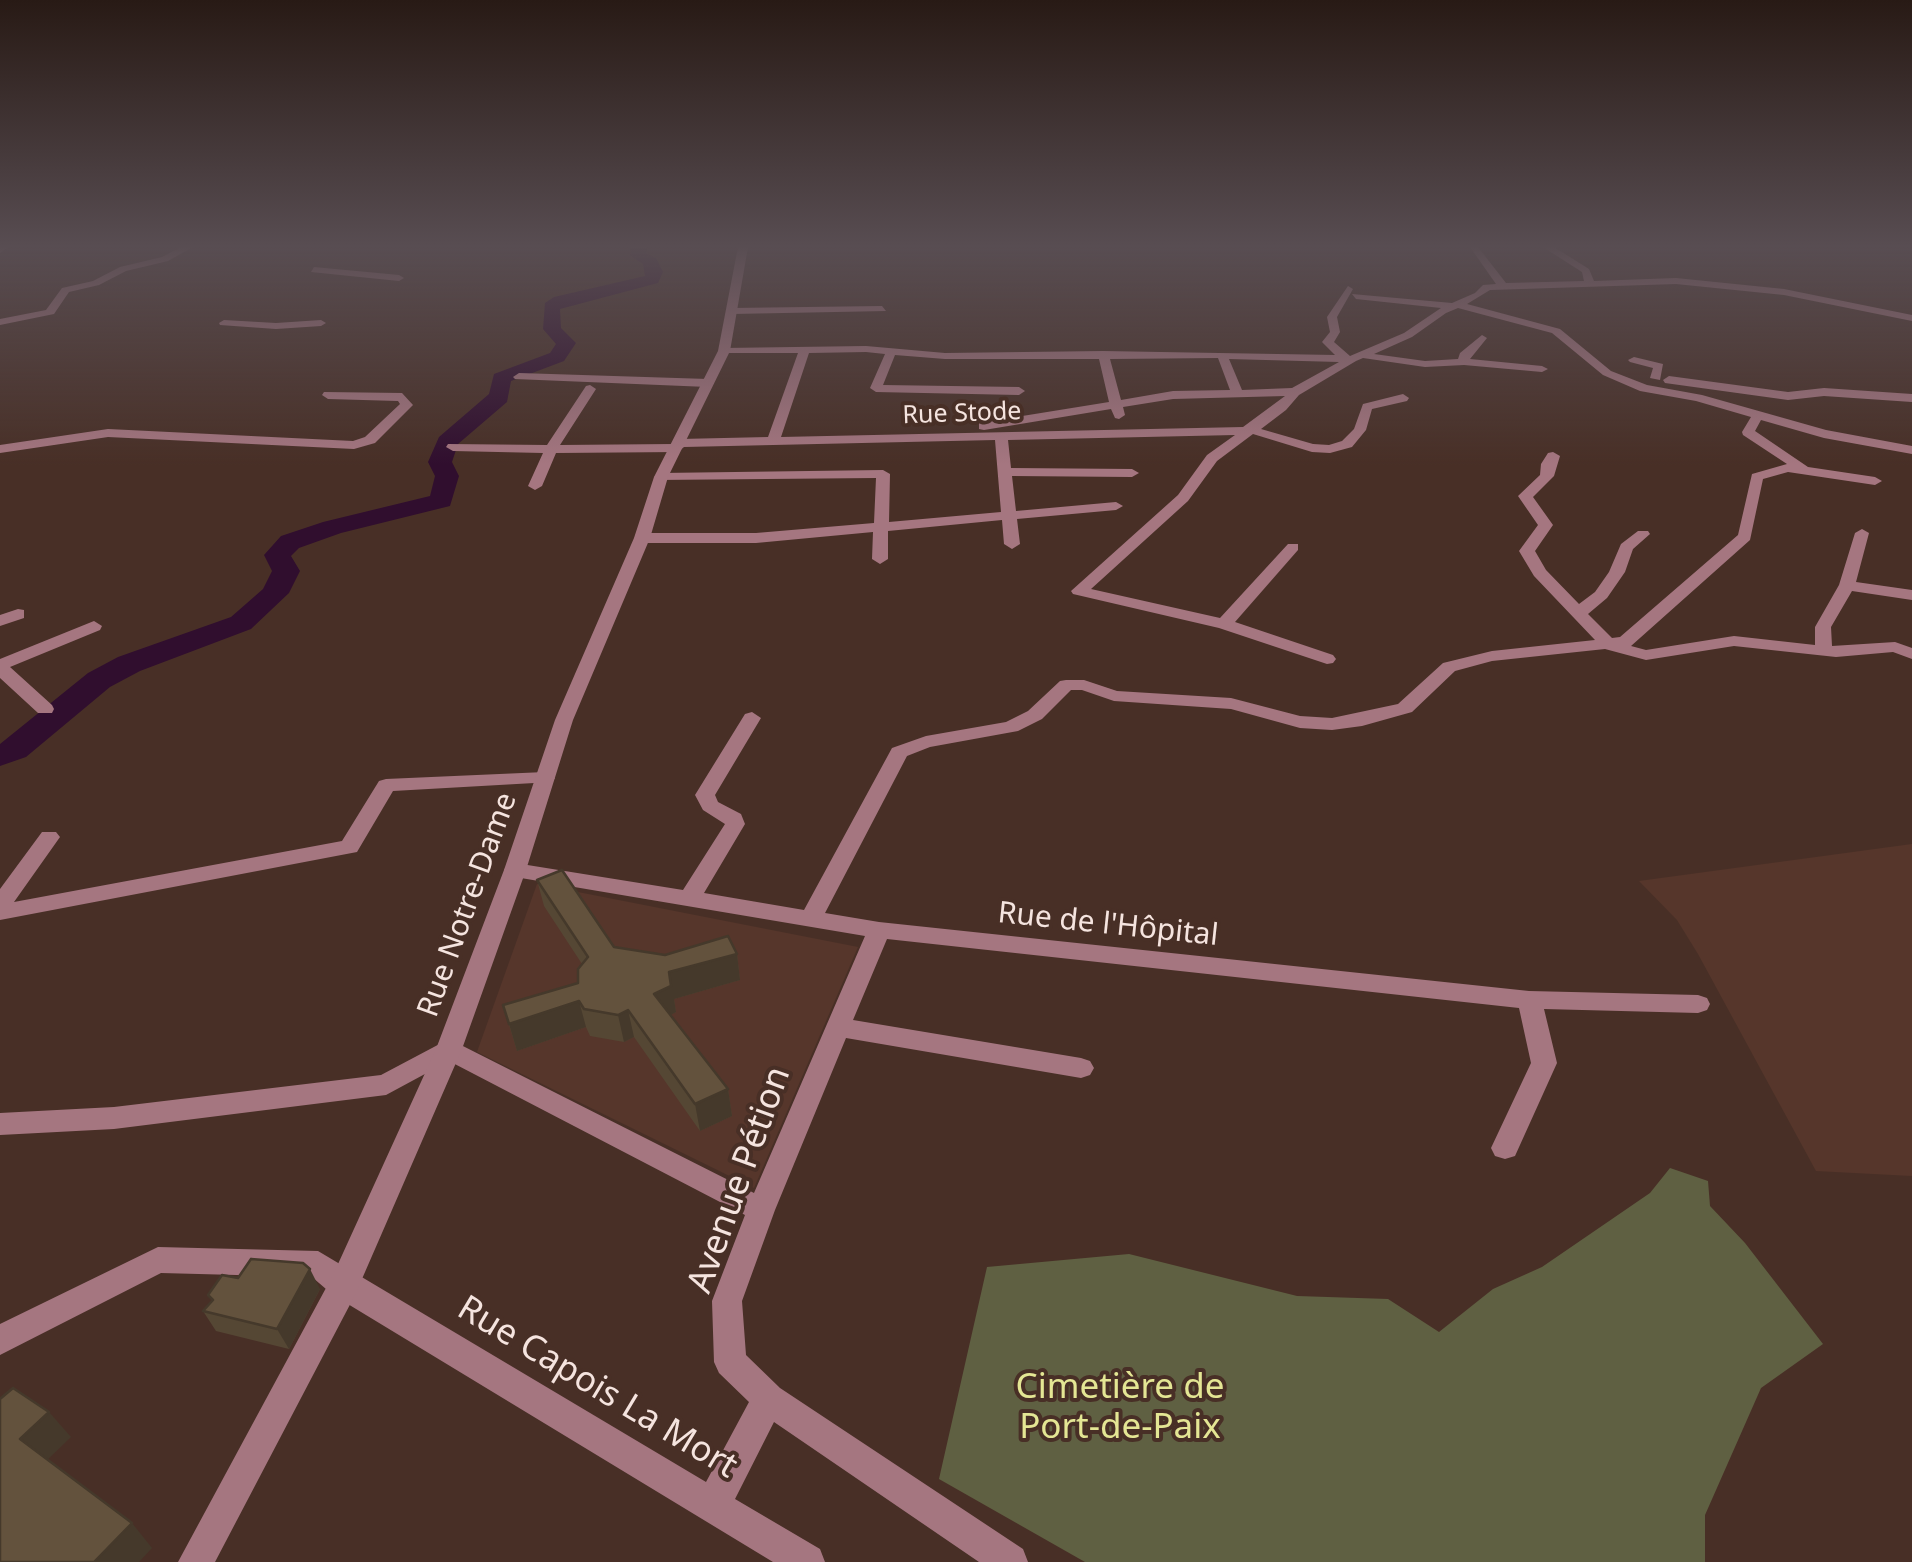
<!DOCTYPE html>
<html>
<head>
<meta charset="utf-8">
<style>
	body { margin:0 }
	canvas { display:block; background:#482f26 }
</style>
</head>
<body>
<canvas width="1912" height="1562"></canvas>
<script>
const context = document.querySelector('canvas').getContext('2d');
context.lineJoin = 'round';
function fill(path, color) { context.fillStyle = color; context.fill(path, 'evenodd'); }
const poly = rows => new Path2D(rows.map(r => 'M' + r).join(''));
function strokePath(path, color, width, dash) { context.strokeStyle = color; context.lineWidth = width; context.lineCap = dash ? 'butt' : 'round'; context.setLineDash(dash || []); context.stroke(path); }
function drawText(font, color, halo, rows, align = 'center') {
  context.font = font + ' "Noto Sans",sans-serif'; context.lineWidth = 8; context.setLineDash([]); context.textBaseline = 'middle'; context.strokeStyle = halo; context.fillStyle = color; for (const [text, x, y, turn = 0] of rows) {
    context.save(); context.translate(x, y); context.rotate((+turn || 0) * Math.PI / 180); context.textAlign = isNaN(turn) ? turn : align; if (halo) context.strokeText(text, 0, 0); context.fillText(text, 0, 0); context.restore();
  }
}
const built = poly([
	[1912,844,1912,1176,1816,1171,1698,954,1677,920,1639,881],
	[537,884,858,947,754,1188,477,1052]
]);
const green = poly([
	[1670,1168,1708,1181,1710,1206,1745,1243,1823,1344,1761,1388,1705,1515,1705,1562,1085,1562,939,1479,987,1267,1129,1254,1297,1296,1388,1299,1439,1332,1493,1289,1542,1267,1650,1193]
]);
const river = poly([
	[631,247,647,247,646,253,656,258,663,272,658,283,560,309,561,328,576,343,564,361,511,381,507,402,458,444,452,462,459,476,450,506,341,533,299,548,291,556,300,571,289,593,251,629,140,671,110,687,26,757,0,766,0,744,88,673,118,657,231,617,263,589,272,571,264,555,281,536,323,522,430,496,435,476,428,462,439,437,489,394,494,374,550,353,556,344,543,329,545,303,554,297,645,276,643,264,630,255,631,247]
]);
const minor = poly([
	[0,247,9,247,0,253,0,247],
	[181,247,193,247,168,261,126,271,99,285,69,292,54,314,0,325,0,319,46,310,62,288,93,281,120,267,162,257,181,247],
	[1470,247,1478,247,1506,283,1584,281,1582,272,1543,247,1554,247,1589,269,1594,281,1676,278,1784,289,1912,315,1912,321,1784,295,1676,284,1490,290,1467,304,1560,329,1611,371,1647,385,1702,395,1826,430,1912,446,1912,454,1824,438,1761,420,1755,431,1808,467,1875,477,1882,481,1875,485,1788,472,1763,479,1750,540,1631,646,1646,650,1734,636,1815,645,1815,627,1839,585,1855,533,1862,529,1869,533,1856,582,1912,590,1912,600,1852,591,1831,627,1832,646,1895,642,1912,648,1912,659,1893,652,1836,657,1734,646,1646,660,1605,649,1492,661,1455,671,1412,712,1362,726,1332,730,1300,728,1231,709,1114,701,1082,690,1071,690,1042,719,1018,731,930,747,907,756,825,913,879,922,1529,991,1698,995,1707,998,1710,1004,1707,1010,1698,1013,1544,1009,1557,1063,1515,1156,1505,1159,1495,1156,1491,1148,1531,1063,1519,1008,887,939,853,1020,1081,1058,1090,1061,1094,1068,1090,1075,1081,1078,846,1038,775,1210,742,1301,746,1355,780,1388,1023,1549,1028,1562,979,1562,774,1422,735,1499,820,1549,825,1562,773,1562,333,1295,312,1277,161,1273,0,1355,0,1324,158,1247,318,1251,706,1482,749,1402,719,1373,714,1362,712,1301,745,1215,449,1061,386,1095,114,1129,0,1135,0,1113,114,1107,381,1075,449,1039,754,1193,865,936,515,877,507,875,504,870,507,865,515,863,683,890,725,824,703,810,695,795,745,714,752,712,761,718,715,795,718,802,741,814,745,824,704,893,804,910,892,748,926,736,1006,722,1028,711,1060,681,1066,680,1084,680,1117,691,1231,698,1300,716,1332,718,1398,704,1443,663,1492,651,1595,640,1534,576,1519,551,1538,525,1518,496,1540,475,1541,464,1548,453,1553,452,1560,456,1554,476,1533,497,1553,525,1535,551,1546,570,1579,604,1595,592,1609,572,1621,544,1638,531,1648,531,1650,534,1633,549,1625,572,1607,598,1588,614,1612,638,1620,637,1738,535,1752,474,1787,464,1743,435,1742,432,1751,417,1696,401,1640,391,1603,375,1552,333,1458,308,1446,313,1412,337,1374,354,1425,361,1458,359,1460,353,1482,335,1487,338,1470,359,1542,366,1548,369,1542,372,1464,365,1425,367,1363,358,1356,361,1299,395,1286,410,1261,429,1313,444,1329,445,1342,441,1354,429,1363,404,1403,394,1409,398,1407,401,1372,409,1366,430,1352,447,1330,453,1312,452,1253,434,1217,461,1188,501,1091,589,1220,618,1288,544,1298,544,1298,550,1235,622,1333,655,1336,659,1333,663,1327,664,1219,628,1073,594,1071,591,1178,495,1207,455,1235,435,1008,440,1011,468,1132,469,1139,473,1132,477,1012,476,1016,511,1116,502,1123,506,1116,510,1017,519,1020,544,1012,549,1004,544,1002,520,888,531,888,559,880,564,872,559,873,532,756,543,642,543,634,538,642,533,756,533,874,523,876,478,656,480,654,477,661,473,883,470,890,474,889,522,1001,512,995,440,684,447,678,452,556,453,542,486,535,490,528,486,543,453,453,451,446,447,448,444,547,445,586,386,590,385,596,389,560,445,674,444,680,439,768,437,798,353,720,353,718,351,724,348,866,346,945,353,1103,351,1335,355,1322,342,1330,332,1327,317,1348,286,1353,289,1337,317,1340,332,1334,342,1350,356,1404,333,1441,308,1356,299,1352,294,1452,303,1475,293,1483,285,1496,284,1470,247],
	[866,352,885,354,870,388,876,392,1019,395,1025,391,1019,387,883,385,895,355,945,359,1099,359,1109,402,979,423,979,429,984,430,1111,409,1115,418,1119,419,1125,415,1123,407,1173,399,1285,396,1243,427,781,437,809,353,866,352],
	[1218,358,1230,390,1173,391,1121,400,1110,359,1218,358],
	[1229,359,1339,362,1292,388,1242,390,1229,359],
	[314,267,399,275,404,278,399,281,311,272,314,267],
	[882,306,886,311,732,314,727,311,732,308,882,306],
	[224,320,276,323,321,320,326,323,321,326,276,329,220,325,219,323,224,320],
	[1634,357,1663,364,1660,380,1650,378,1653,368,1630,362,1628,360,1634,357],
	[519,373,708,379,714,383,708,387,515,379,513,377,519,373],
	[1669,376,1788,392,1824,388,1912,394,1912,402,1824,396,1788,400,1665,383,1663,380,1669,376],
	[324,392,402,393,413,405,375,443,354,449,108,437,0,453,0,445,108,429,353,441,365,437,400,404,398,401,328,399,322,395,324,392],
	[18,609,24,610,24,618,0,626,0,615,18,609],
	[94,621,102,626,100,630,10,667,52,705,54,709,52,713,38,713,0,678,0,659,94,621],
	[545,772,555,778,552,782,393,791,357,852,0,920,0,889,42,832,56,832,60,837,14,902,342,841,379,781,386,779,545,772]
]);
const tertiary = poly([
	[738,247,748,247,730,351,668,477,650,538,573,720,526,870,462,1049,355,1295,215,1562,178,1562,333,1275,436,1049,504,870,555,720,634,538,654,477,718,351,738,247]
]);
const wall = poly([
	[537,880,614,947,665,955,737,954,740,980,674,999,676,1012,670,1015,728,1089,732,1116,700,1131,634,1037,624,1042,590,1036,586,1027,517,1051,503,1005,578,983,582,964,544,906],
	[320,1289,289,1349,216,1331,203,1311,212,1301,208,1295]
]);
const shadedWall = poly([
	[737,954,740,980,674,999,676,1012,660,1021,654,994,669,972],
	[579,1001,586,1027,517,1051,509,1024],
	[628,1010,634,1037,624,1042,618,1015],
	[728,1089,732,1116,700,1131,695,1104],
	[310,1269,320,1289,289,1349,277,1329],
	[49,1412,71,1437,42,1465,20,1439],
	[132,1523,152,1548,139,1562,94,1562]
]);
const building = poly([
	[562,870,614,947,665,955,728,936,737,954,669,972,671,986,654,994,728,1089,695,1104,628,1010,618,1015,584,1009,579,1001,509,1024,503,1005,578,983,578,969,588,957,537,880,562,870],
	[251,1259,303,1263,310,1269,277,1329,203,1311,213,1300,208,1295,222,1275,238,1278,251,1259],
	[13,1388,49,1412,20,1439,132,1523,94,1562,0,1562,0,1399,13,1388]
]);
const farStreetnames = [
	["Rue Stode",962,414,-2]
];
const streetNames = [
	["Rue Notre-Dame",468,905,-70],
	["Rue de l'Hôpital",1108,925,6]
];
const nearStreetnames = [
	["Avenue Pétion",740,1180,-70],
	["Rue Capois La Mort",597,1388,31]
];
const nearParknames = [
	["Cimetière de",1120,1388],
	["Port-de-Paix",1120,1428]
];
fill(built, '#56362b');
fill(green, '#5f6042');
fill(river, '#300e2e');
fill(minor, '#a57680');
fill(tertiary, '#a57680');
fill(wall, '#554734');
fill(shadedWall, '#45392b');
fill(building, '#63523d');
strokePath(building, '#45392b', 2.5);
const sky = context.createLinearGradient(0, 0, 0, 465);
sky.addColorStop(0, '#281a15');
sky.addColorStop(0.53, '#584d52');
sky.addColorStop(1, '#584d5200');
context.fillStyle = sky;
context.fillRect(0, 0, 1912, 465);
drawText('25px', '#f5e4df', '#482f26', farStreetnames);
drawText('30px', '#f5e4df', '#482f26', streetNames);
drawText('35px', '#f5e4df', '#482f26', nearStreetnames);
drawText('35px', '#e4e694', '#482f26', nearParknames);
</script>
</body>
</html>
